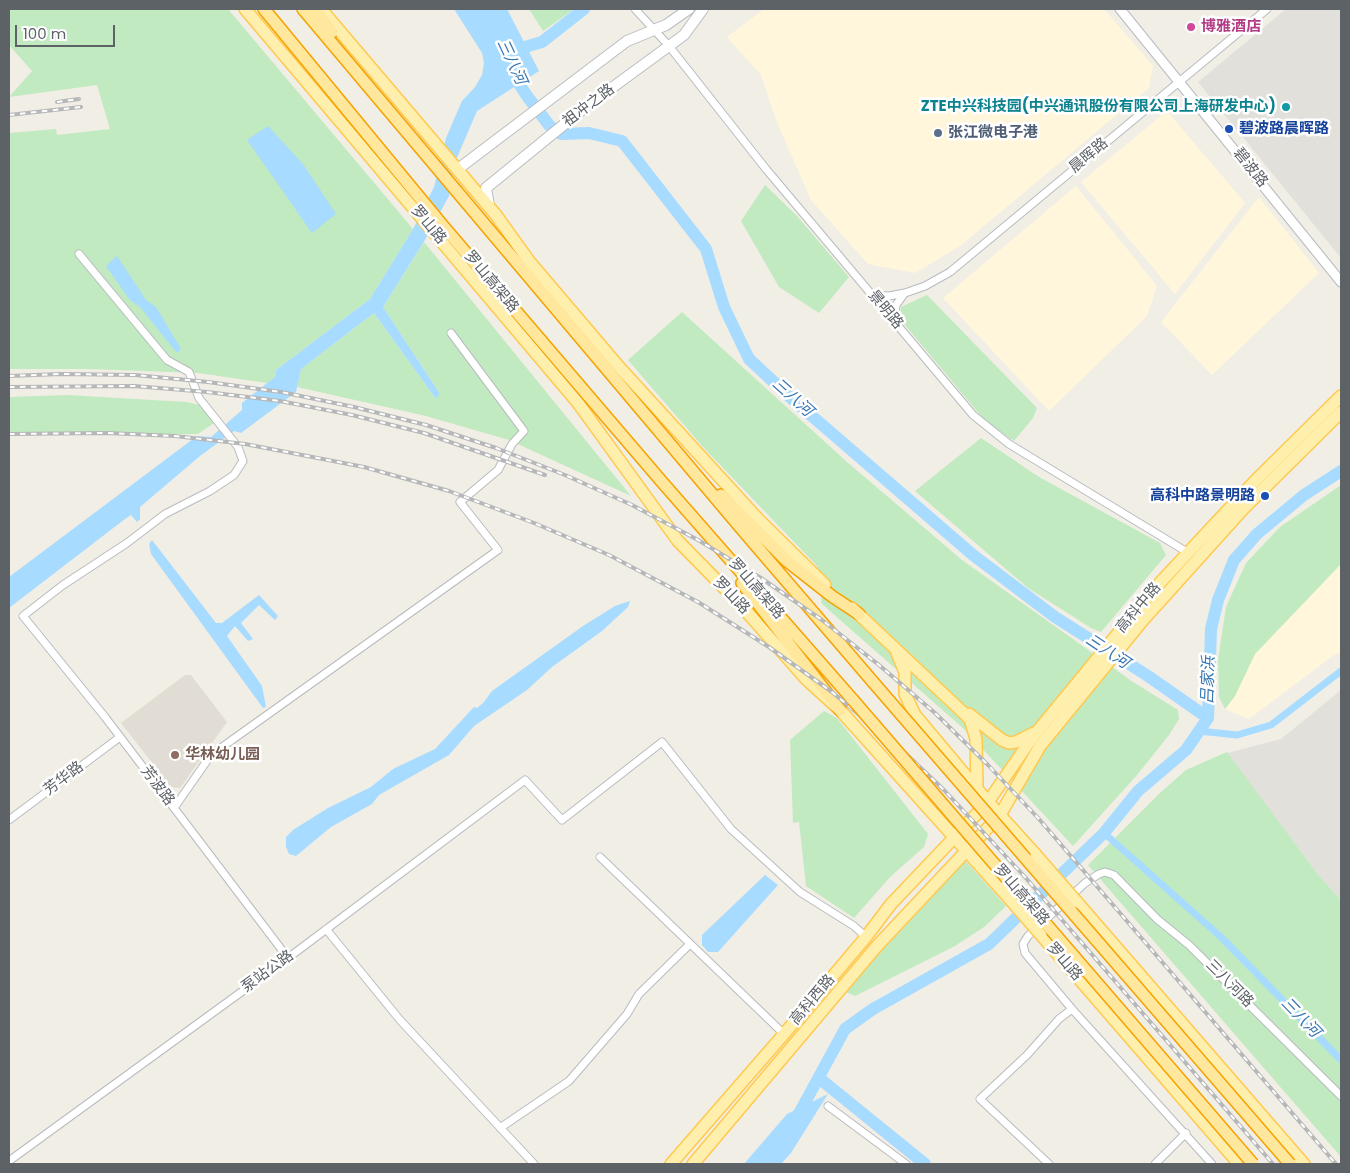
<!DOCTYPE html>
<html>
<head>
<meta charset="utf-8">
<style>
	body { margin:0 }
	#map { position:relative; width:1350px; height:1173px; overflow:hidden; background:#f1eee5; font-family:Poppins,sans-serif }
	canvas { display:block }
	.frame { position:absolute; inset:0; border:10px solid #5d6267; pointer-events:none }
	.scale { position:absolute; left:15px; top:25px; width:100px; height:22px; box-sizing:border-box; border:2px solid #5d6267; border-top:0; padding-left:6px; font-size:15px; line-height:18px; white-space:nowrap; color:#5d6267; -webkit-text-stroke:4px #fff; paint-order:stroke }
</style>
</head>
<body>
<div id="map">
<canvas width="1350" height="1173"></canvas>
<div class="frame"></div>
<div class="scale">100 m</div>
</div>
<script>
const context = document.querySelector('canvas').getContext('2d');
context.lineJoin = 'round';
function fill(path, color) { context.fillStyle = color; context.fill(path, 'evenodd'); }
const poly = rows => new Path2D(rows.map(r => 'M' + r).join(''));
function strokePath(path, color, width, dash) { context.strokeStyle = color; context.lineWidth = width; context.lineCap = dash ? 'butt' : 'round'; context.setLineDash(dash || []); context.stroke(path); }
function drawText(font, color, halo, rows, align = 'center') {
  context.font = font + ' Poppins,"Noto Sans SC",sans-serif'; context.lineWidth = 5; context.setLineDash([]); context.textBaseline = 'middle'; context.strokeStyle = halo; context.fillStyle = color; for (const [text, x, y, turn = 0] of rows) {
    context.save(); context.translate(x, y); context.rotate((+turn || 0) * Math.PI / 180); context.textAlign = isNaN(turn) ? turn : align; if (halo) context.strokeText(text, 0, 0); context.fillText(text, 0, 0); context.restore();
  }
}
const commercial = poly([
	[764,9,1104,9,1153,66,1149,88,960,246,915,273,868,264,811,200,776,120,761,75,727,37],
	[1167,111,1245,203,1175,294,1081,182],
	[1076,186,1157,286,1147,316,1049,411,943,298],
	[1259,197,1319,273,1212,375,1161,322],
	[1341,564,1341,653,1334,655,1249,719,1225,709,1235,696,1255,654]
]);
const industrial = poly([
	[1286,9,1341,9,1341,258,1198,82],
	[1341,690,1341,900,1319,876,1227,753,1281,739]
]);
const education = poly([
	[185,675,191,675,227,722,180,788,171,787,121,723]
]);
const green = poly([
	[9,9,228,9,413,229,370,299,276,370,277,376,267,383,198,373,89,369,9,369,9,133,56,129,57,135,110,129,97,85,9,97,32,71,9,45],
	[529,9,574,9,543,31],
	[765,185,797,216,849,277,819,313,779,287,741,221],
	[424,242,631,496,509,440,426,416,297,387,301,369,374,313,436,399,440,394,383,307],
	[927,295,1037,408,1033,418,1014,441,986,422,900,319,901,307],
	[682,312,847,462,962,560,1133,682,1178,710,1179,719,1169,735,1137,775,1073,846,964,729,822,604,817,566,703,447,628,360],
	[68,395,186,402,200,405,214,423,198,434,9,434,9,397],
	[981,438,1039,477,1160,543,1166,555,1101,632,1091,628,1028,588,915,491],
	[1341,485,1341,564,1255,654,1235,696,1225,709,1219,697,1218,660,1226,607,1246,563,1280,527],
	[824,711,837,718,928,834,924,847,890,877,854,918,806,886,799,822,793,823,790,740],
	[1227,752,1319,876,1341,900,1341,1157,1088,865,1161,792,1186,770],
	[961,856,1006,906,984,927,955,946,855,996,846,992]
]);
const water = poly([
	[454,9,507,9,539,71,477,111,455,162,449,196,425,240,383,307,440,394,436,399,374,313,301,369,296,392,241,433,234,431,200,456,140,507,140,519,137,522,131,515,125,519,9,608,9,577,197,436,211,437,242,410,242,403,276,376,276,370,370,299,413,229,434,187,446,138,462,101,475,87,482,75,484,63,482,53],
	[268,126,303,164,336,214,312,233,247,140],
	[117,256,146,300,156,307,181,349,177,353,140,307,130,300,106,266],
	[152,540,216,623,222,623,259,595,278,616,275,620,259,605,241,623,253,639,248,641,235,626,227,636,262,686,266,707,263,708,151,554,149,544],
	[630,601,628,607,602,631,552,667,527,690,474,726,449,755,379,795,372,804,331,827,296,856,289,854,286,847,286,837,293,830,328,808,371,787,393,769,435,749,474,707,477,708,483,703,492,691,583,626,615,606],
	[765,875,778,885,718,952,708,952,702,945,702,935],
	[828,1094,791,1153,781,1164,744,1164,787,1114]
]);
const canal = poly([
	[1199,731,1237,735,1271,725,1341,671],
	[1104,833,1222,938,1341,1060]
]);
const river = poly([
	[511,51,542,42,584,9],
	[514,68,519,84,527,96,549,125,561,134,589,133,622,141,706,249,724,307,749,359,791,398,973,555,1055,617,1148,676,1208,718],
	[819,1078,925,1164],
	[796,1119,845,1029,873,1009,989,944,1104,833,1138,791,1186,750,1208,718,1211,629,1218,600,1234,560,1257,534,1304,495,1341,471]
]);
const minor = poly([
	[635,9,669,46,766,169,973,415,1009,444,1187,552],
	[79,254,167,360,189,372,199,398,238,447,243,461,234,475,210,491,165,514,127,543,63,585,23,616,105,717,288,958],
	[873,295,889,296,905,293,925,286,950,272,1267,9],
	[894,320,896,305,904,294],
	[174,808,211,755,498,550,460,502,498,470,512,444,524,431,451,333],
	[9,820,120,737],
	[600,857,784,1034],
	[326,929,400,1020,534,1164],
	[828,1106,906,1164],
	[500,1128,569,1081,627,1014,639,994,690,944],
	[9,1161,288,958,525,780,562,820,662,742,731,829,800,892,854,926,866,937],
	[1049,1164,980,1099,1027,1055,1059,1019,1072,1009],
	[1155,1164,1186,1133],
	[1212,1164,1072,1009,1025,953,1023,944,1028,936,1085,883,1099,874,1105,872,1114,875,1157,919,1189,945,1341,1096]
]);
const tertiary = poly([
	[1120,9,1341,282]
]);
const secondary = poly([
	[458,169,627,41,666,25,689,9],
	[489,206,486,188,583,109,684,35,703,9]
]);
const primary = poly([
	[245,9,578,403,678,541,739,603,807,680,840,710,1000,888],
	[321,9,496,215,529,261,620,368,758,519,825,585],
	[852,608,970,719,976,739,977,787],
	[897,653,905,672,905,694,915,715,988,802,1036,855],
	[969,714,1002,740,1009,743,1016,742,1034,733],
	[1077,902,1304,1164],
	[1041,935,1239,1164],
	[671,1164,784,1034,866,937,891,904,988,802,1032,738,1157,586,1255,481,1341,396],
	[693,1164,877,946,1000,815,1040,746,1143,620,1243,509,1341,412]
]);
const trunk = poly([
	[264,9,443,226,662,482,853,700],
	[303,9,740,527,873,682],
	[315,9,332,32],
	[721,495,787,561,833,597,859,614],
	[742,583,840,710]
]);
const rail = poly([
	[57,102,79,99],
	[9,115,81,107],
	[9,376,61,374,135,375,208,382,281,392,354,407,426,425,496,448,565,475,632,505,698,540,761,578,822,620,879,665,935,713,988,765,1039,819,1336,1164],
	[9,387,134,386,207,392,280,401,352,415,424,433,545,475],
	[9,434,107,433,175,436,245,444,364,467,449,491,534,523,609,555,698,602,769,647,832,692,904,752,944,790,1025,877,1273,1164]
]);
const primaryBridge = poly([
	[1036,855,1077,902],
	[1000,888,1041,935]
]);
const trunkBridge = poly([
	[873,682,1290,1164],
	[853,700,1253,1164]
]);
const markers = [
	[1191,27,5,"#d1479c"],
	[1286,107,5,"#0f9aa8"],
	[1229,129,5,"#1a4fb4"],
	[938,133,5,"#5c6f8a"],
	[1265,496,5,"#1a4fb4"],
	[175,755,5,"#8d6e63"]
];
const hotelNames = [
	["博雅酒店",1201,27]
];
const streetNames = [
	["祖冲之路",589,106,-37],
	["晨晖路",1089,156,-40],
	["碧波路",1250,168,51],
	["罗山路",428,225,50],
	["罗山高架路",491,282,50],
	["景明路",885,310,50],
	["罗山高架路",756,589,49],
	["罗山路",731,596,46],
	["高科中路",1139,608,-50],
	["芳华路",64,779,-37],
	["芳波路",157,786,53],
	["罗山高架路",1021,895,49],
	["罗山路",1064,962,49],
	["泵站公路",268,972,-36],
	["三八河路",1229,984,45],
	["高科西路",813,1000,-50]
];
const cultureNames = [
	["ZTE中兴科技园(中兴通讯股份有限公司上海研发中心)",1276,107]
];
const transitNames = [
	["碧波路晨晖路",1239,129],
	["高科中路景明路",1255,496,"right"]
];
const serviceNames = [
	["张江微电子港",948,133]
];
const educationNames = [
	["华林幼儿园",185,755]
];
const waterNames = [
	["三八河",511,62,65],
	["三八河",792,398,42],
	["三八河",1107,652,34],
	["吕家浜",1209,680,-88],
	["三八河",1300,1018,46]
];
fill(commercial, '#fff6dc');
fill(industrial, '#e1e0da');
fill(education, '#e1ddd4');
fill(green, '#c1eac0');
fill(water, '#a7dbff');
strokePath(canal, '#a7dbff', 7);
strokePath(river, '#a7dbff', 12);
strokePath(minor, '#b8bbc0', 9);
strokePath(tertiary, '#b8bbc0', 11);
strokePath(secondary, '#b9bdc2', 12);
strokePath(primary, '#ffc950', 14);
strokePath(trunk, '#f6a200', 14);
strokePath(minor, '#fff', 7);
strokePath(tertiary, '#fff', 9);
strokePath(secondary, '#fff', 10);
strokePath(primary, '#ffefac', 11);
strokePath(trunk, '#ffe79d', 11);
strokePath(rail, '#b6b7b8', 4);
strokePath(rail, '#fff', 2, [5.5]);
strokePath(primaryBridge, '#ffc950', 14, []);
strokePath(trunkBridge, '#f6a200', 14, []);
strokePath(primaryBridge, '#ffefac', 11);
strokePath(trunkBridge, '#ffe79d', 11);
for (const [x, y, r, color] of markers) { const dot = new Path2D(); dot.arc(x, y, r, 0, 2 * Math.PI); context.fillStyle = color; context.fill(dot); strokePath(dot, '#fff', 2); }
drawText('bold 15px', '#b23c85', '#fff', hotelNames, 'left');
drawText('15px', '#5d6267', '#fff', streetNames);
drawText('bold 15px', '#0d838f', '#fff', cultureNames, 'right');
drawText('bold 15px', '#164399', '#fff', transitNames, 'left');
drawText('bold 15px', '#4e5e75', '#fff', serviceNames, 'left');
drawText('bold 15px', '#785e54', '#fff', educationNames, 'left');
drawText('italic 16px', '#3676b2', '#fff', waterNames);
</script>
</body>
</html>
